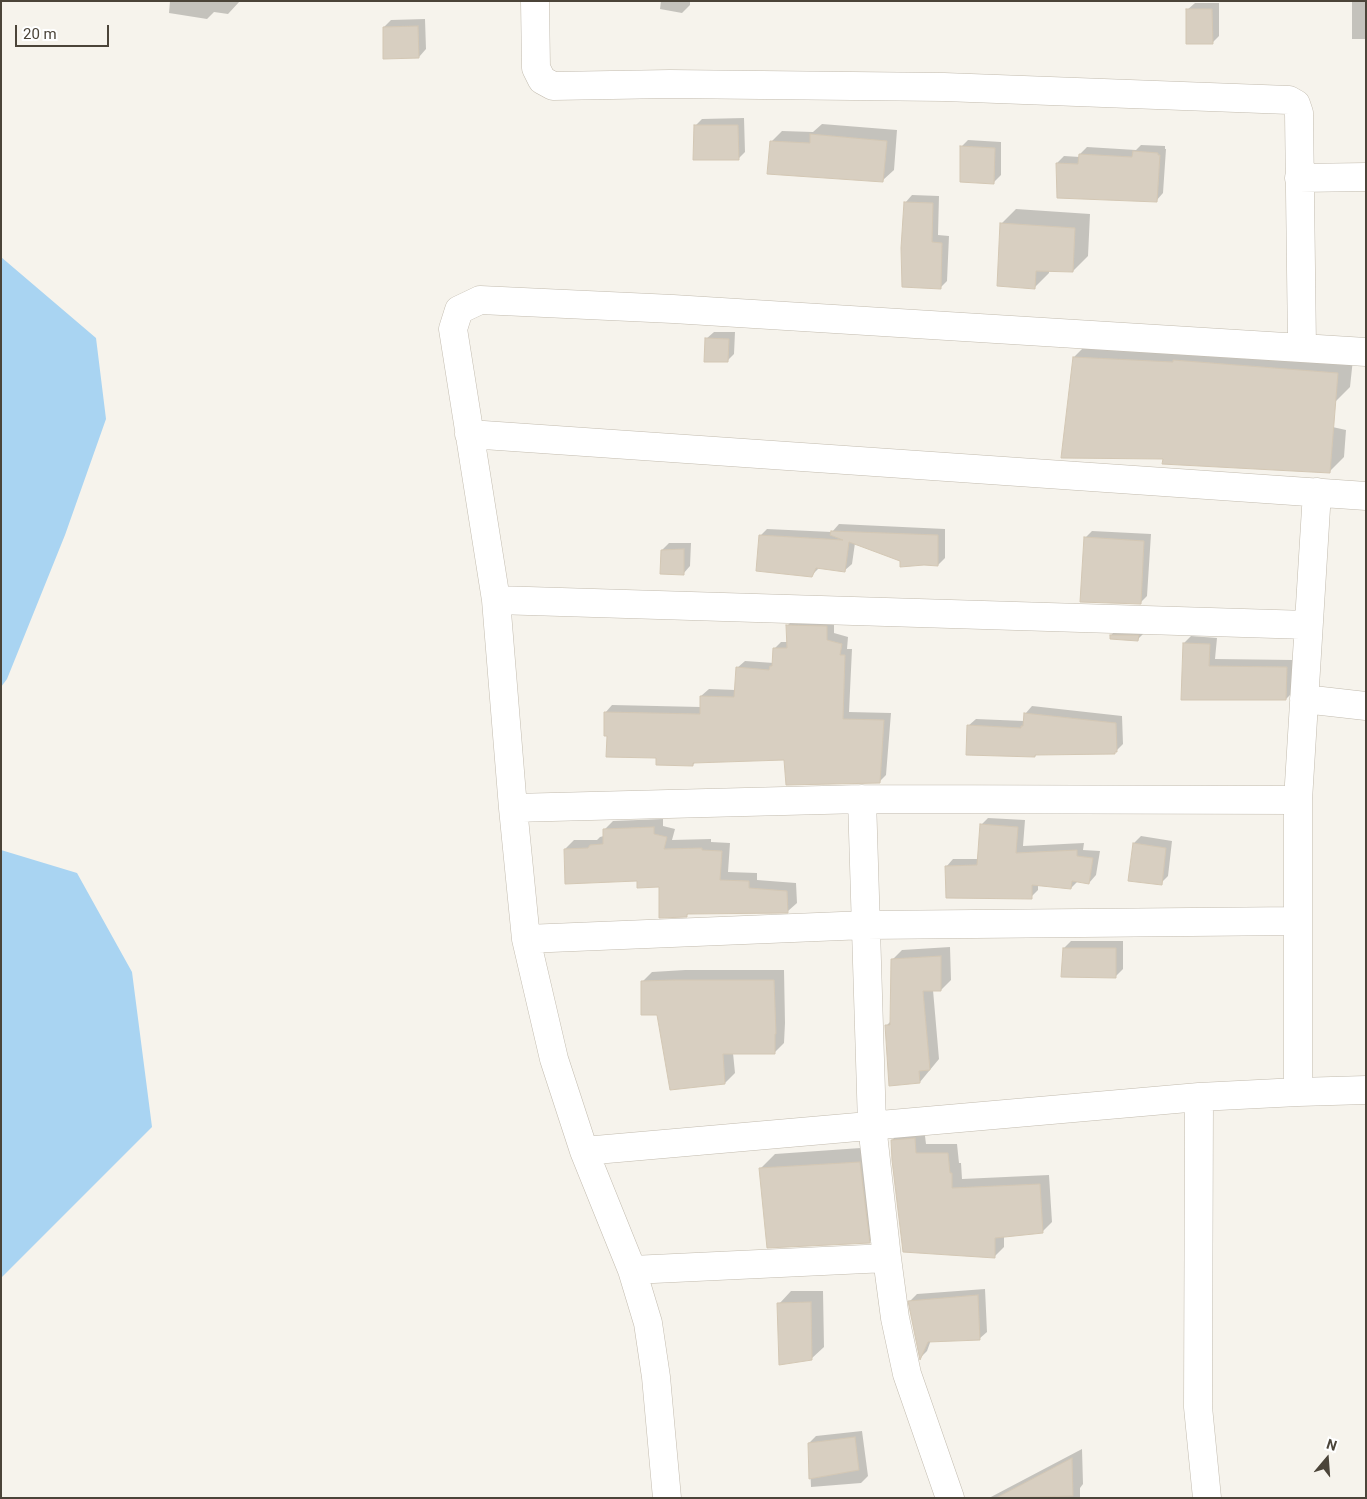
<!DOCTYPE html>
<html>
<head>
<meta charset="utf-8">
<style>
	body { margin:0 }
	#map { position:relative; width:1367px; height:1499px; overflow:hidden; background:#f6f3ec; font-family:Roboto,sans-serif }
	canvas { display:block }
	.frame { position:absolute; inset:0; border:2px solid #4b4439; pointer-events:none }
	.north { position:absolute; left:1302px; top:1434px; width:50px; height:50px; -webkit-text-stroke:4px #fff; paint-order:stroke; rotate:18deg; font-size:14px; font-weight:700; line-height:20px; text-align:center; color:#4b4439 }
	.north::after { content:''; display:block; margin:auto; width:18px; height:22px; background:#4b4439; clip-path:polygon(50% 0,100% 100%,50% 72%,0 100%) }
	.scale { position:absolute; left:15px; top:25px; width:94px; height:22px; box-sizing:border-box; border:2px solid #4b4439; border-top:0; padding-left:6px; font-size:15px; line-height:18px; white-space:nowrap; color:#4b4439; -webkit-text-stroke:4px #fff; paint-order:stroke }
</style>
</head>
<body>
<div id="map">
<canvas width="1367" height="1499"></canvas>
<div class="frame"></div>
<div class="north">N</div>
<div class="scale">20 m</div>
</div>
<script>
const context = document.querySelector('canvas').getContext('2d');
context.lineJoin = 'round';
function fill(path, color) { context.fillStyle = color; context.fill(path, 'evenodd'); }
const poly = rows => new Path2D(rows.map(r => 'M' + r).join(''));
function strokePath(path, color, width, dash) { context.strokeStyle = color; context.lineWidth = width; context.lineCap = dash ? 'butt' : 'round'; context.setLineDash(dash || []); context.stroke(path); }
const water = poly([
	[1,257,96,338,106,419,65,535,7,679,1,687],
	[1,850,77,873,132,972,152,1127,1,1278]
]);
const shadow = poly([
	[170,1,240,1,228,14,214,12,207,19,169,13],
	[661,1,690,1,690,5,682,13,660,9],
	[1352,1,1366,1,1366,39,1352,39],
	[1195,3,1219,3,1219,36,1212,43,1187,10],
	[425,19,426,49,419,57,384,27,391,20],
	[744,118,745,152,738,159,695,126,702,119],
	[822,124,897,130,894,170,883,180,772,141,782,131,813,132],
	[968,140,1001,142,1001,175,994,182,961,147],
	[1141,145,1165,146,1165,149,1166,149,1163,193,1156,201,1057,163,1064,156,1080,157,1080,154,1087,147,1136,150],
	[912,195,939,196,938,235,949,236,947,281,940,288,905,203],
	[1016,209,1090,214,1088,256,1073,271,1049,270,1049,273,1034,288,1001,224],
	[714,332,735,332,734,354,727,361,706,339],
	[1089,342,1353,359,1350,387,1335,402,1310,422,1346,430,1344,457,1329,472,1164,457,1074,357],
	[839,524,945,529,945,558,938,565,901,561,855,543,852,564,844,571,819,568,811,576,760,536,767,529,832,532],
	[1092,531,1151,534,1147,596,1140,603,1085,538],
	[669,543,691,543,690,566,683,574,662,550],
	[795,618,834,619,834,633,848,637,847,649,852,649,849,712,891,713,886,775,879,782,785,759,696,761,693,765,657,757,608,735,605,713,612,705,701,707,701,696,709,689,736,690,737,668,745,661,774,663,774,649,781,642,788,642,788,625],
	[1119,628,1145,632,1138,639,1111,635],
	[1191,636,1217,638,1215,659,1294,660,1293,692,1286,699,1182,698,1184,643],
	[1032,706,1122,716,1123,744,1114,753,1037,754,1035,756,968,726,976,719,1024,721,1025,714],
	[988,818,1025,820,1023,846,1084,843,1083,850,1100,851,1096,875,1089,883,1078,881,1071,888,1038,884,1038,890,1031,897,946,867,953,859,979,859,981,825],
	[663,819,663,826,675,829,672,840,711,839,711,842,730,843,728,872,757,873,757,880,796,883,797,903,788,911,689,913,686,916,661,886,638,880,565,849,574,840,597,840,600,837,604,836,604,830,613,821],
	[1141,836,1172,841,1168,876,1161,883,1134,843],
	[1071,941,1123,941,1123,969,1116,976,1064,948],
	[950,947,951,980,941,990,933,990,939,1059,920,1082,886,1026,892,1020,893,959,902,950],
	[685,970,784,970,785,1023,784,1043,774,1053,733,1053,735,1073,725,1083,658,1014,642,982,652,972],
	[924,1128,926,1144,957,1144,959,1163,961,1163,962,1179,1049,1175,1052,1222,1042,1232,1004,1236,1004,1247,995,1256,892,1140,902,1130],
	[875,1147,884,1227,869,1242,760,1169,775,1154],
	[985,1289,987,1332,979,1339,931,1340,927,1351,921,1357,910,1301,917,1294],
	[791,1291,823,1291,824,1347,811,1359,779,1304],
	[862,1431,868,1476,861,1483,811,1487,809,1443,816,1436],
	[1082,1449,1083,1484,1080,1488,1080,1498,989,1498]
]);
const building = poly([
	[1186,9,1212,9,1213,44,1186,44,1186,9],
	[418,26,419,58,383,59,383,27,418,26],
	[694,125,738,125,739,160,693,160,694,125],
	[810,134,887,141,883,182,767,174,770,141,810,143,810,134],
	[960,146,995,148,994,184,960,182,960,146],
	[1133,151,1158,153,1158,155,1160,155,1157,202,1057,198,1056,163,1078,164,1079,154,1132,157,1133,151],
	[904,202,933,203,932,242,942,243,941,289,902,287,901,248,904,202],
	[1000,223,1075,228,1073,272,1036,271,1035,289,997,286,1000,223],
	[705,338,729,339,728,362,704,362,705,338],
	[1073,357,1173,362,1173,360,1338,373,1330,473,1162,464,1163,459,1061,458,1073,357],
	[831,531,938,535,938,566,924,565,900,567,900,561,849,542,845,572,816,568,812,577,756,571,759,535,843,540,830,535,831,531],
	[1084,537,1144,541,1141,604,1080,602,1084,537],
	[684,549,684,575,660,574,661,550,684,549],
	[786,625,827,626,827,640,842,644,840,655,845,655,843,719,884,720,880,783,786,785,784,760,693,763,693,766,656,765,656,758,606,757,607,736,604,736,604,712,700,714,700,696,734,697,736,667,769,670,770,666,772,666,773,648,787,648,786,625],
	[1110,635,1139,635,1138,641,1110,639,1110,635],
	[1183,643,1210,644,1209,666,1287,667,1286,700,1181,700,1183,643],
	[1024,713,1116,723,1117,752,1115,752,1115,754,1035,755,1035,757,966,755,967,725,1021,728,1021,726,1023,726,1024,713],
	[980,824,1018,827,1016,853,1077,850,1077,856,1093,858,1089,884,1072,881,1071,889,1032,885,1032,899,946,898,945,866,977,865,980,824],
	[654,827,654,834,667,837,664,849,702,848,702,850,722,851,720,880,749,881,749,888,787,891,788,913,687,914,687,917,659,918,659,887,637,888,637,881,565,884,564,849,588,848,590,845,603,844,603,829,654,827],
	[1133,843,1166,848,1162,885,1128,881,1133,843],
	[1063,948,1116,948,1116,978,1061,977,1063,948],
	[941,956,941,991,923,991,930,1070,919,1071,920,1083,889,1086,885,1025,890,1025,891,959,941,956],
	[674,980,774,980,776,1034,775,1034,775,1054,723,1054,725,1084,670,1090,657,1015,641,1015,641,981,674,980],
	[915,1138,916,1153,948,1153,950,1173,952,1173,952,1188,1040,1184,1043,1233,995,1238,995,1258,903,1252,892,1160,891,1140,915,1138],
	[860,1162,870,1243,767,1248,759,1168,860,1162],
	[978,1295,980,1340,928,1342,920,1360,908,1301,978,1295],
	[811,1302,812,1360,779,1365,777,1303,811,1302],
	[855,1437,859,1470,809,1479,808,1443,855,1437],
	[1072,1458,1073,1496,996,1498,1072,1458]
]);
const minor = poly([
	[535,1,536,68,542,80,553,86,670,84,944,87,1289,100,1296,104,1299,113,1302,347],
	[1299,178,1366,177],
	[469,434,1366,496],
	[496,600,1308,625],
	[1304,699,1366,706],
	[862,799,872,1125,887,1258,895,1318,907,1374,950,1498],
	[513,808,862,799,1298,800],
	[526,939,866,925,1298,921],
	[1298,1092,1298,800,1317,492],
	[1199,1097,1198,1407,1207,1498],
	[584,1151,1199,1097,1298,1092,1366,1090],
	[632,1270,887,1258],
	[667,1498,656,1377,648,1323,632,1270,584,1151,554,1059,526,939,513,808,496,600,453,329,459,310,480,300,673,309,1366,352]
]);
fill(water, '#a9d4f2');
fill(shadow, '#0003');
fill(building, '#d8cfc1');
strokePath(building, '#d3c7b4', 1);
strokePath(minor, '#c2bbae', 29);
strokePath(minor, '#fff', 28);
</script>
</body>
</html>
